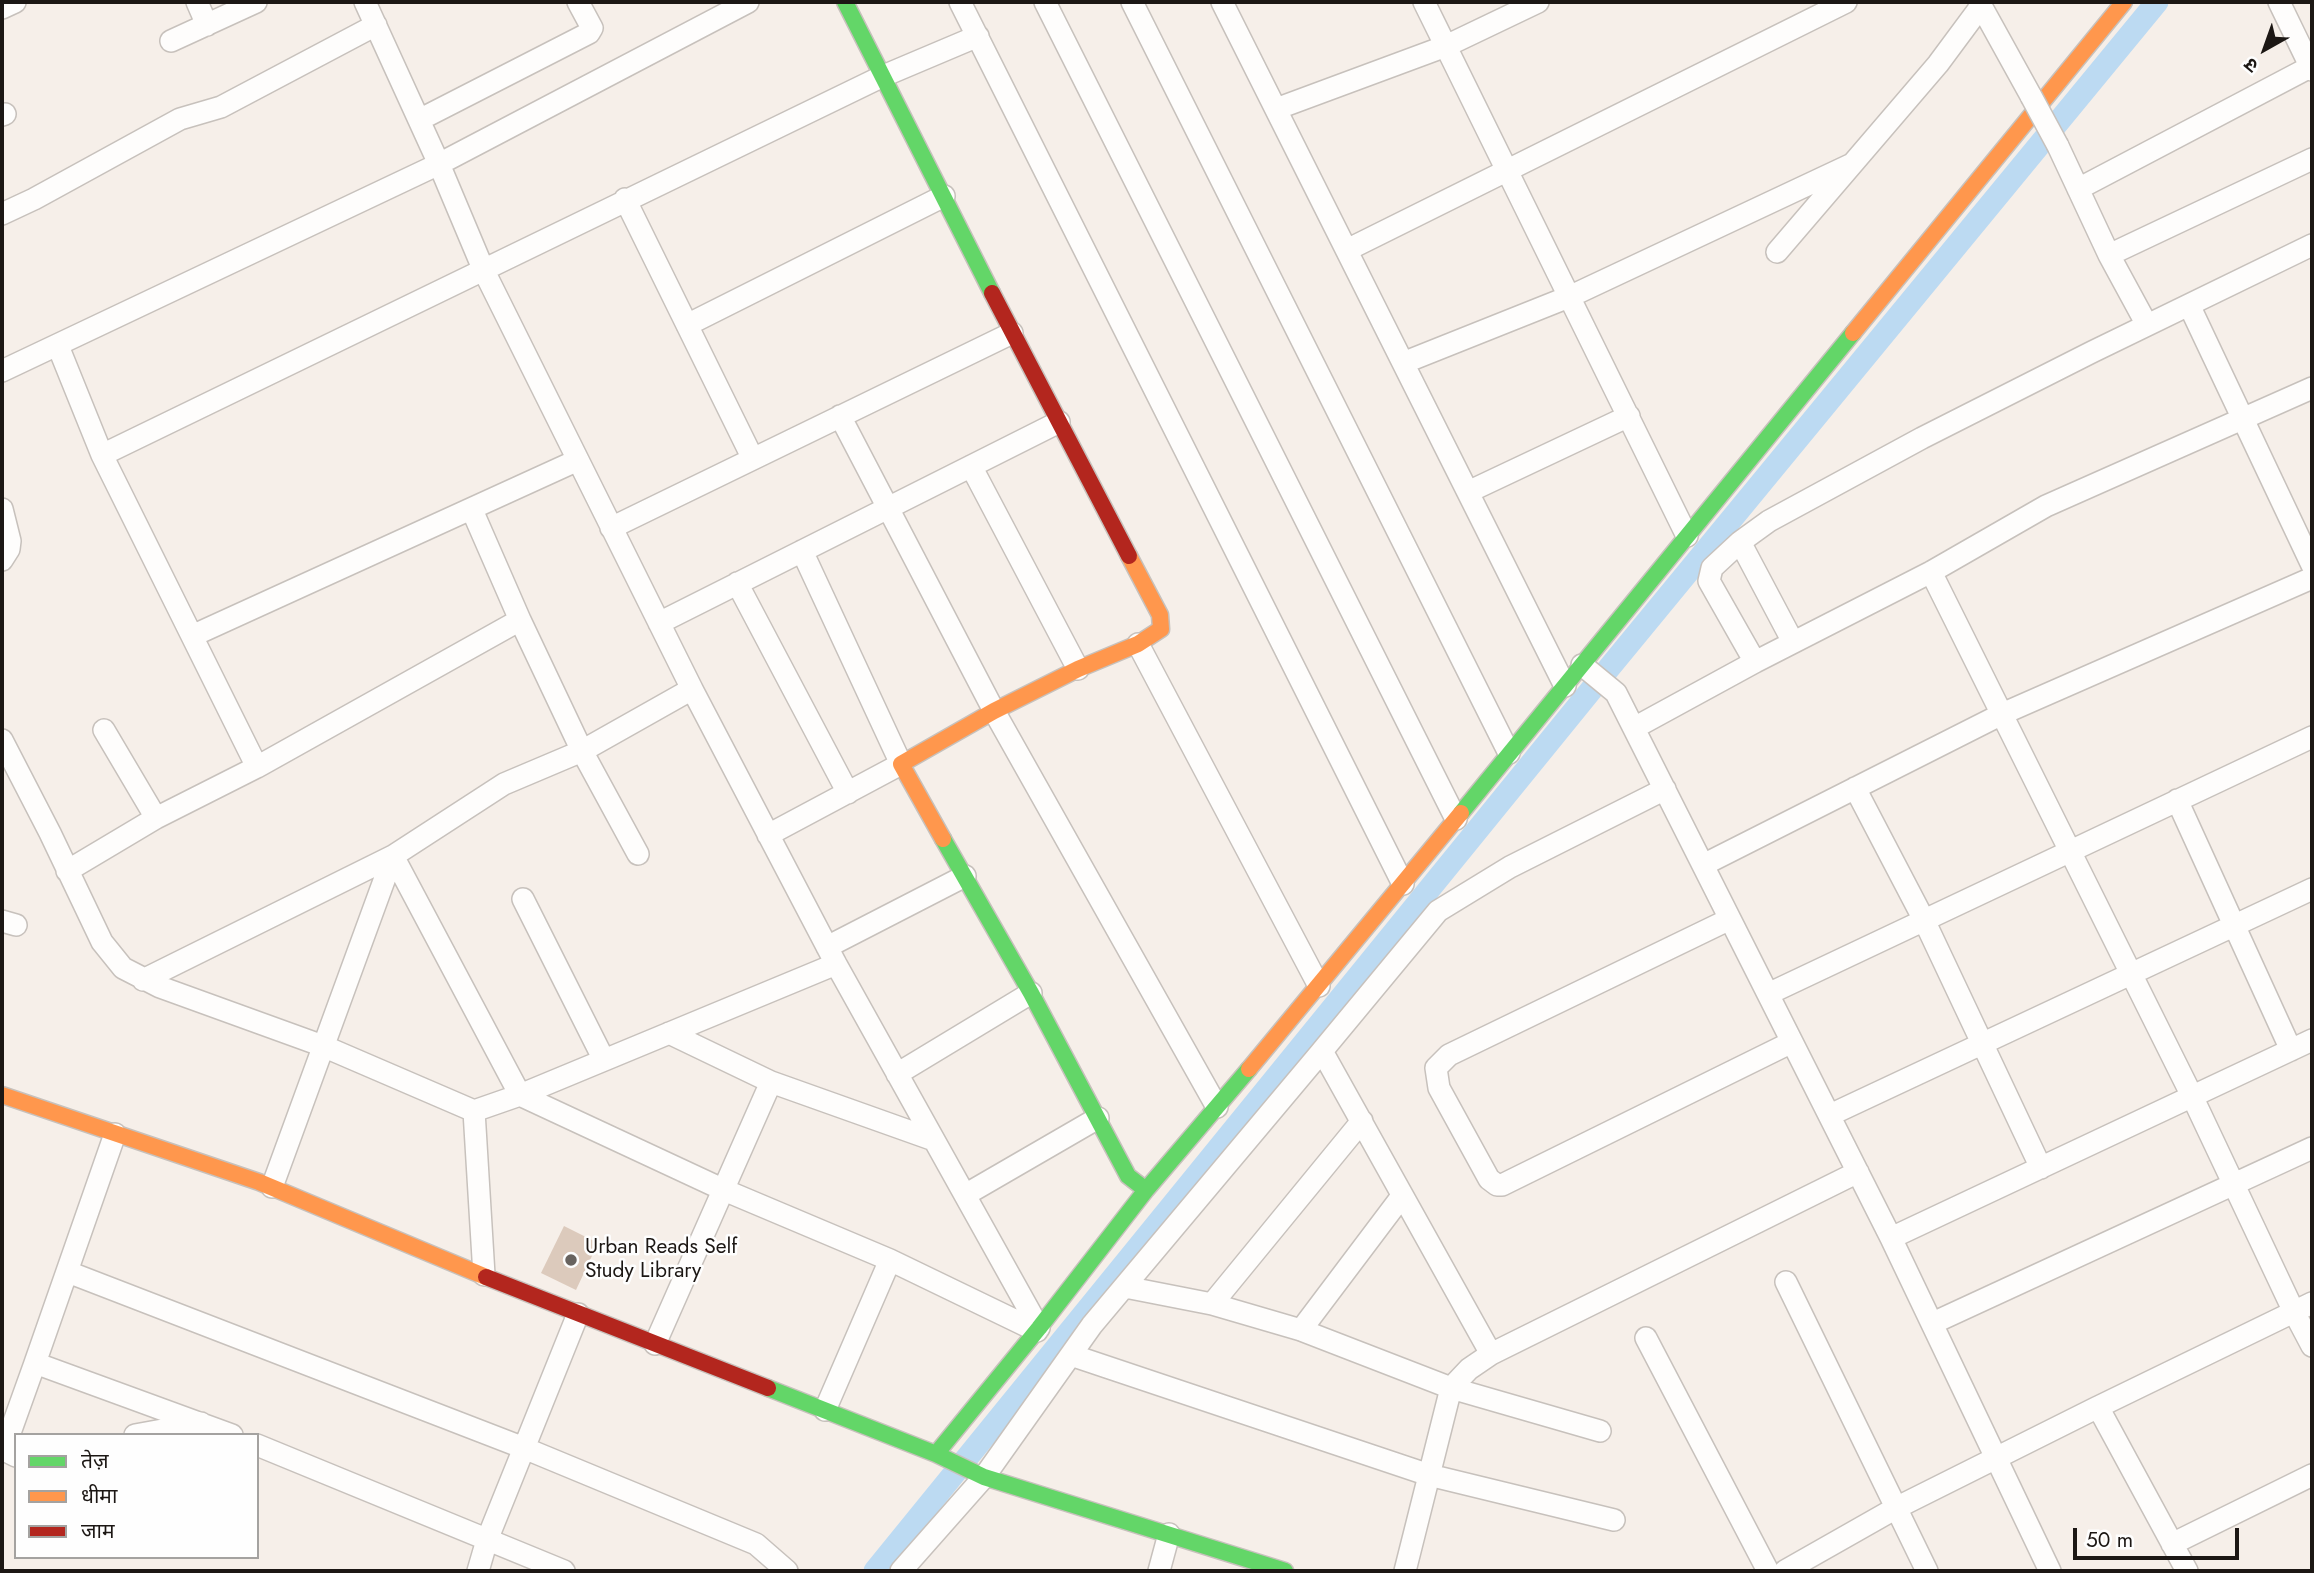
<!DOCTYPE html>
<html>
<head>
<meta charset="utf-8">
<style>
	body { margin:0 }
	#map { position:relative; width:2314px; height:1573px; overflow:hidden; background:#f6efe9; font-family:Jost,"Noto Sans Devanagari",sans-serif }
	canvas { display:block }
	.frame { position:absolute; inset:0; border:4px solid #1c1714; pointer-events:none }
	.legend { position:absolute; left:14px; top:1433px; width:245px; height:126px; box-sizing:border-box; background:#fefefe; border:2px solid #a4a2a0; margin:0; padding:9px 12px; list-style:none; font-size:21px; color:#1c1714 }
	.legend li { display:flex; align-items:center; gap:14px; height:35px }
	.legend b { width:35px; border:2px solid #a4a2a0 }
	.north { position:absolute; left:2230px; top:14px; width:70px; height:70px; -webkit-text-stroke:5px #fefefe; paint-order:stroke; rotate:220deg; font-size:19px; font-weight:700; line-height:28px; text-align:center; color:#1c1714 }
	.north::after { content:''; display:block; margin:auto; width:24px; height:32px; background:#1c1714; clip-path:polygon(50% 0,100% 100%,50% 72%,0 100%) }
	.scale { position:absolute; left:2073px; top:1528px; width:166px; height:32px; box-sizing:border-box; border:4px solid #1c1714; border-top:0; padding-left:9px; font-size:21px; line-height:24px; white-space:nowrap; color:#1c1714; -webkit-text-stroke:5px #fefefe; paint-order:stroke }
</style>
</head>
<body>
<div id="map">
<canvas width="2314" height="1573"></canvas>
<div class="frame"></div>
<ul class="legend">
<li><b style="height:9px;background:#63d668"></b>तेज़</li>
<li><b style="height:9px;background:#ff974d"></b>धीमा</li>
<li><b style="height:9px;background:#b3261e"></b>जाम</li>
</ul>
<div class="north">उ</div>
<div class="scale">50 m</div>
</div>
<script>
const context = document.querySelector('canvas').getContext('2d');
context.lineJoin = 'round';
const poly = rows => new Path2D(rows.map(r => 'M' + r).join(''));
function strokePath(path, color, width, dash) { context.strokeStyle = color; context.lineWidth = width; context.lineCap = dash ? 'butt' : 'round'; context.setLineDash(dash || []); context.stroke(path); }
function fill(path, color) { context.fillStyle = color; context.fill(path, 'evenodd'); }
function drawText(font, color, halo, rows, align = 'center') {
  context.font = font + ' Jost,sans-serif'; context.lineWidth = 5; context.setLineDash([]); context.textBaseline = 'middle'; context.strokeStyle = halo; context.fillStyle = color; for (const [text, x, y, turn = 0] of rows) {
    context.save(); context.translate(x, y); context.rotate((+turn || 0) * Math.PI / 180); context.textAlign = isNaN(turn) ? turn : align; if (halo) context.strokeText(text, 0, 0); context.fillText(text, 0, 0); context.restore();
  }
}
const canal = poly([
	[875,1571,1609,668,2157,2]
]);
const building = poly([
	[564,1226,598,1243,576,1290,541,1273]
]);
const street = poly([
	[197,2,207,25],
	[365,2,439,164,484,271,692,689],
	[960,2,1403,884],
	[1045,2,1456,819],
	[1132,2,1509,753],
	[1222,2,1565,686],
	[1424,2,1687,536],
	[1979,2,2031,96],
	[2279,2,2312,70],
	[2,8,15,2],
	[171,41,256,2],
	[1276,109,1446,46,1538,2],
	[2,115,5,114],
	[419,120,589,33,592,28,578,2],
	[2058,146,2109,255,2312,159],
	[2078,189,2310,67],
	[625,199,753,459],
	[2,214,34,199,180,119,221,107,376,25],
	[1347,250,1846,2],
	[1777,252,1938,64,1981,6],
	[2109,255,2147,325],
	[2189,305,2312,565],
	[687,325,944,196],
	[58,346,102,455,257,767],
	[1403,363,1571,296,1852,164],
	[2,371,439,164,748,2],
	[840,416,994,711,1217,1107],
	[102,455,881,77,978,36],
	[971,466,1078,669],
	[1468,492,1629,416],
	[2,509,10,541,9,549,2,560],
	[472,510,520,620],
	[611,528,1012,333],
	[1740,542,1793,642],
	[1931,572,2192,1096,2294,1312,2312,1346],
	[737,583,848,793],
	[659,623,1059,422],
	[192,636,578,460],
	[1138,644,1319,986],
	[1755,662,1709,581,1712,568,1740,542,1769,521,1922,438,2092,352,2312,245],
	[1582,665,1616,693,1891,1238,2050,1571],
	[1634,728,1755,662,1931,572,2046,506,2312,388],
	[104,730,156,818],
	[2,740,50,833,102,942,123,968,160,987,323,1046,474,1111],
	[1855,788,1924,920,2041,1168],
	[2177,800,2291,1050],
	[768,835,901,764,802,551],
	[1703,865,2002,714,2312,578],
	[67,871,156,818,257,767,520,620,582,751,638,854],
	[523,899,604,1060],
	[1730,919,1449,1055,1436,1068,1439,1088,1489,1179,1497,1185,1502,1185,1792,1042],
	[2,921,16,925],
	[827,947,965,876],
	[143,980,393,856,520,1095,724,1190,890,1260,1037,1331],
	[1768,994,2312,737],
	[669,1033,771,1082],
	[897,1074,1031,993],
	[1830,1115,2312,889],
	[1362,1121,1212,1304,1301,1330,1451,1388,1600,1431],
	[272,1187,393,856,504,784,582,751,692,689,836,964,1039,1328],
	[965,1195,1098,1118],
	[1891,1238,2312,1040],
	[68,1272,524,1448,756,1544,787,1571],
	[484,1275,474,1111,520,1095,836,964],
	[1786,1282,1927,1571],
	[1125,1287,1212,1304],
	[1933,1323,2312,1148],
	[1301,1330,1402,1196],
	[1646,1338,1768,1571],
	[655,1344,771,1082,934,1140],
	[1491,1354,1322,1051,1438,911,1510,867,1665,789],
	[1071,1355,1429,1475,1614,1520],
	[35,1363,115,1134],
	[2098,1407,2312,1303],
	[825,1410,890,1260],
	[135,1435,201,1423],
	[257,1445,564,1571],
	[16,1456,8,1452,6,1444,35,1363,232,1435],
	[2172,1544,2312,1475],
	[478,1571,487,1540,578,1314],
	[901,1571,984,1477,1092,1325,1322,1051],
	[1159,1571,1169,1534],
	[1405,1571,1451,1388,1469,1369,1491,1354,1858,1172],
	[1785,1571,1896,1508,2098,1407,2187,1571]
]);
const fast = poly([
	[845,2,992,293],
	[1461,813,1853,333],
	[943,839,1031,993,1128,1176,1146,1190],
	[768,1388,936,1454,984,1477,1285,1571],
	[936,1454,1039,1328,1146,1190,1249,1069]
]);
const slow = poly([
	[1853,333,2124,2],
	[943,839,901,764,994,711,1078,669,1138,644,1161,629,1160,615,1129,556],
	[1249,1069,1461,813],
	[2,1095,259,1182,486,1277]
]);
const jam = poly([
	[992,293,1129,556],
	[486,1277,768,1388]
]);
const streetBridge = poly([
	[2031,96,2058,146]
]);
const markers = [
	[571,1260,7,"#68635f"]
];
const poiNames = [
	["Urban Reads Self",585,1248],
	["Study Library",585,1272]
];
strokePath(canal, '#bcdaf2', 23);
fill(building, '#dccabc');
strokePath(street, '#c7c1bc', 24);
strokePath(fast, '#c7c1bc', 19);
strokePath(slow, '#c7c1bc', 19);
strokePath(jam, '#c7c1bc', 19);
strokePath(street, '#fefdfc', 21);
strokePath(fast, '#63d668', 16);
strokePath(slow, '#ff974d', 16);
strokePath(jam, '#b3261e', 16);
strokePath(streetBridge, '#c7c1bc', 24, []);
strokePath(streetBridge, '#fefdfc', 21);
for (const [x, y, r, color] of markers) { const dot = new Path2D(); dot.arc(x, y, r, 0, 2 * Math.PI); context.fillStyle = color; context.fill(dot); strokePath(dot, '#fefefe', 2.5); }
drawText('21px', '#1c1714', '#fefefe', poiNames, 'left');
</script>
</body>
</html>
